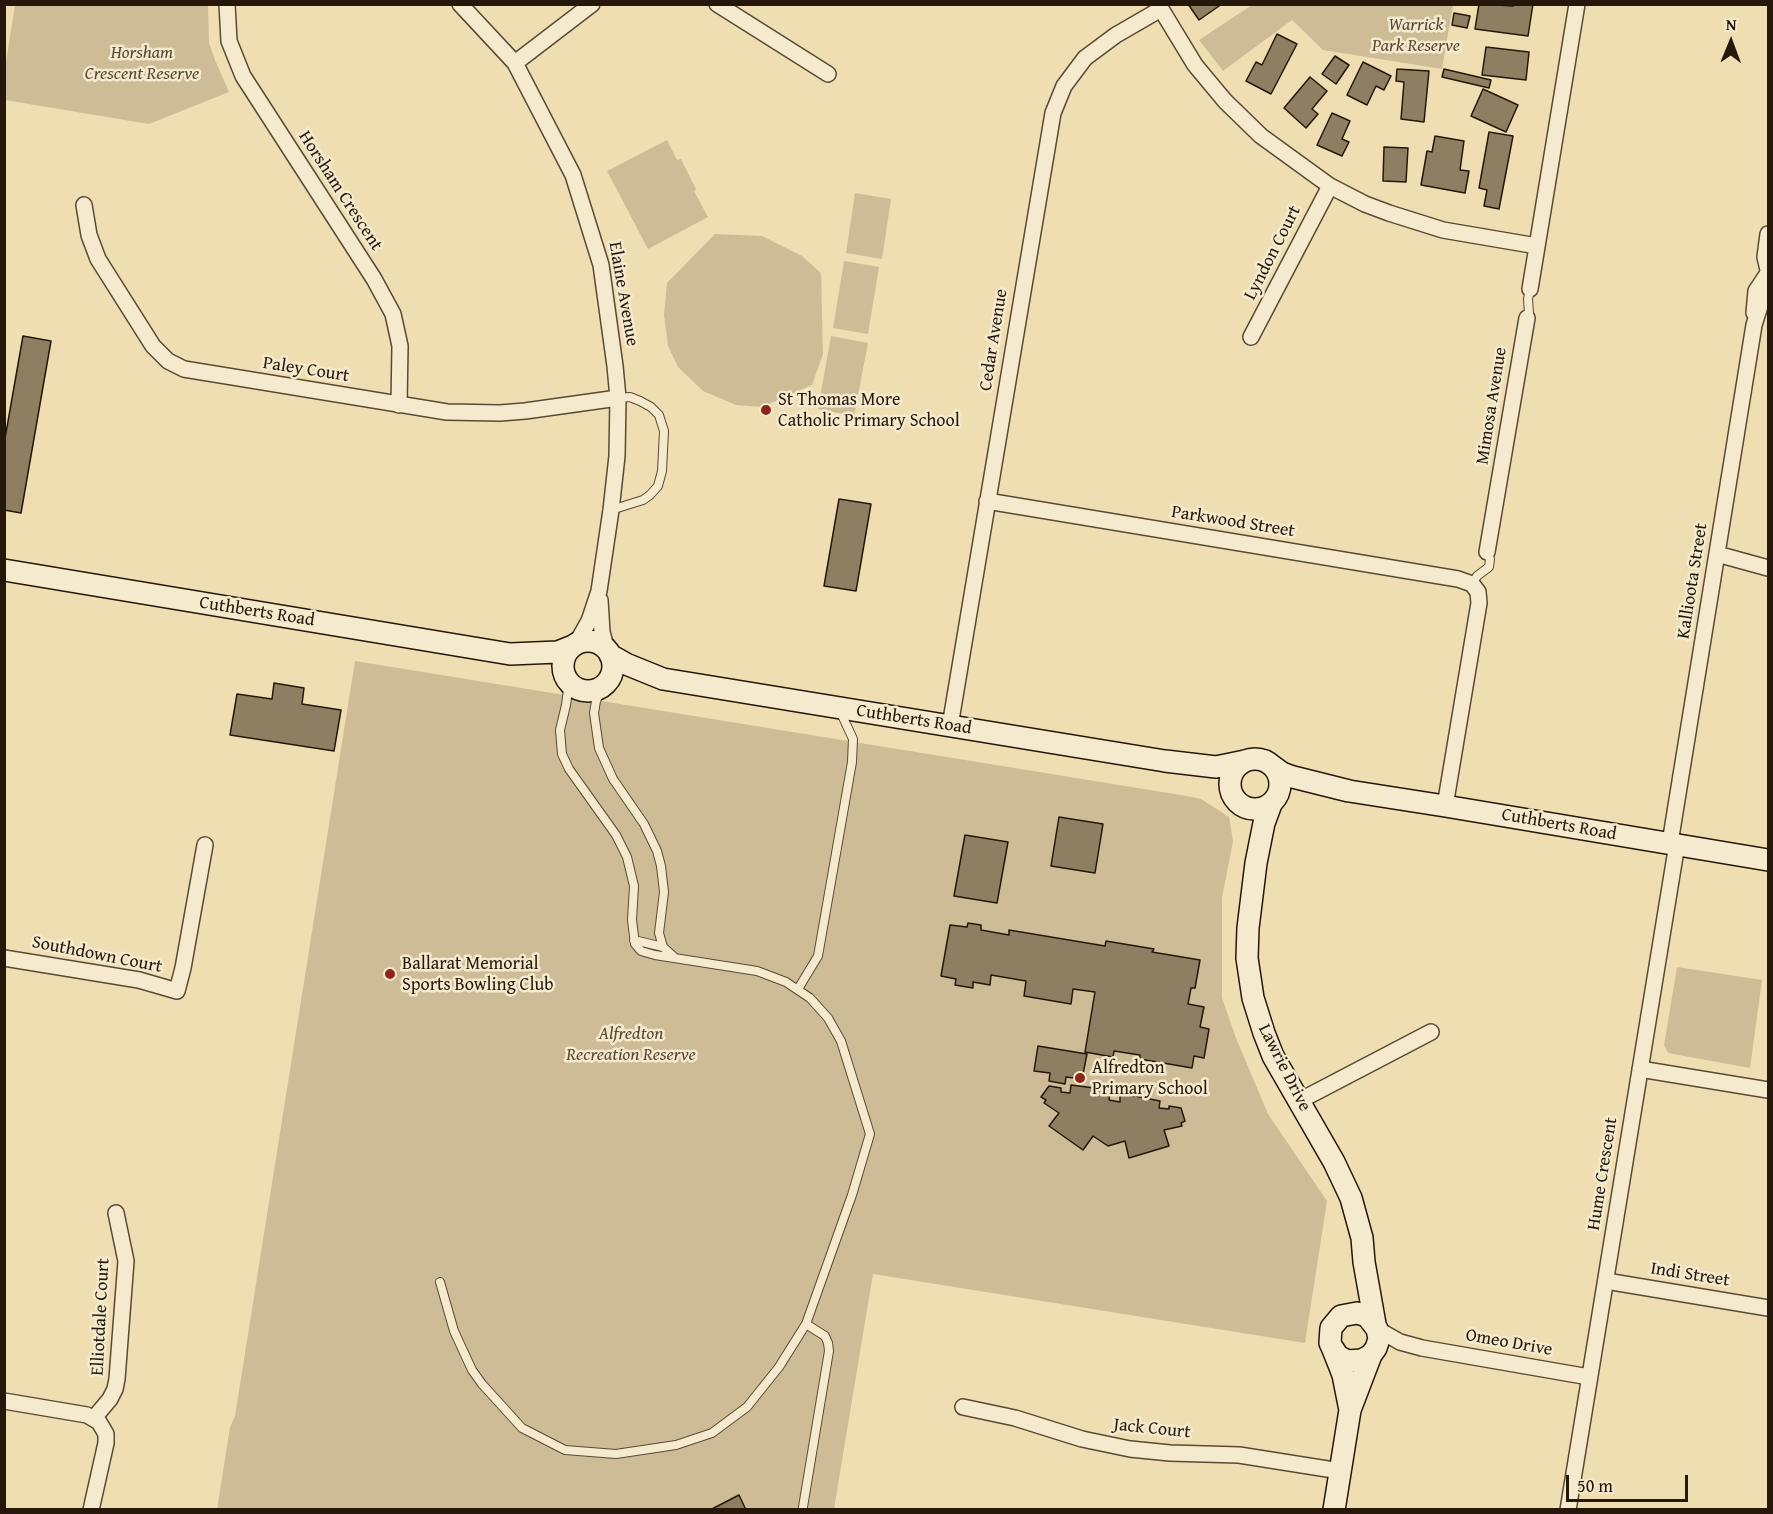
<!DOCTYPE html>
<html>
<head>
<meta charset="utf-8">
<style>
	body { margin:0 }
	#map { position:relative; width:1773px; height:1514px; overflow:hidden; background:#f0deb3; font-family:"Gentium Book Plus",serif }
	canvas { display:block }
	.frame { position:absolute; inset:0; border:6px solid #25180a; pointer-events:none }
	.north { position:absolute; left:1701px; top:12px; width:60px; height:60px; -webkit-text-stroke:4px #f5eace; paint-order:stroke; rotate:1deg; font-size:16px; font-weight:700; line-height:24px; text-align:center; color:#25180a }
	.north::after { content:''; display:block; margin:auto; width:21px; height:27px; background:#25180a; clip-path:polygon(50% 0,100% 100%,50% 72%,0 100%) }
	.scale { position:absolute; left:1566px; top:1475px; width:122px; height:27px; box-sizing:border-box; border:3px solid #25180a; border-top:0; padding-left:8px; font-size:18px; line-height:21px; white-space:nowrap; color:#25180a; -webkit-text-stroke:4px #f5eace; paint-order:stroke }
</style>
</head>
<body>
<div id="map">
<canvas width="1773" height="1514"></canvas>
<div class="frame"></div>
<div class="north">N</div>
<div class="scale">50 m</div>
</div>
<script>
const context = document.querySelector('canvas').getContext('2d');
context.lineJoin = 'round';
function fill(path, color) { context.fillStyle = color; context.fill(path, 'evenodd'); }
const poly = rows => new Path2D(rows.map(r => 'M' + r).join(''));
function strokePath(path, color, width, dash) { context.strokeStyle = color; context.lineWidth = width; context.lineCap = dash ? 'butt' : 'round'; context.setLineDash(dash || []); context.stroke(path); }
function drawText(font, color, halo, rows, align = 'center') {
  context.font = font + ' "Gentium Book Plus",serif'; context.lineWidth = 5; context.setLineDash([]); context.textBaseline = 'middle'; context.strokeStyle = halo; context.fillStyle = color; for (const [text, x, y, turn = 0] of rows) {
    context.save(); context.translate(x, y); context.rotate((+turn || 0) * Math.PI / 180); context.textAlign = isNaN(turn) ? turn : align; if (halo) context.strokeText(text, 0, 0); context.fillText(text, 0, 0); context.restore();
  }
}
const green = poly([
	[15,5,208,5,209,43,215,60,229,92,149,124,5,100,5,68],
	[1252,5,1252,4,1453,5,1442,69,1323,50,1292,20,1223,71,1199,40],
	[667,140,677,160,681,159,696,189,694,191,708,217,648,249,607,171],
	[855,193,891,199,882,259,846,253],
	[715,234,762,236,802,256,821,273,823,354,812,385,762,407,736,405,703,391,678,367,668,346,664,315,667,283],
	[844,261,879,267,868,334,833,328],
	[831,336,868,343,854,416,818,409],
	[355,661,1187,796,1201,799,1229,817,1233,841,1222,898,1222,998,1236,1038,1268,1114,1327,1201,1305,1343,873,1274,834,1509,217,1510,230,1427,235,1416],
	[1677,967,1762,980,1750,1068,1668,1053,1664,1045]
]);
const building = poly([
	[1188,4,1222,4,1199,20,1188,4],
	[1479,4,1513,6,1513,4,1533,4,1528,36,1475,29,1479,4],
	[1454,13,1470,16,1467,28,1452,25,1454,13],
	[1277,34,1297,44,1271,94,1246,81,1256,62,1262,65,1277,34],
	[1486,47,1529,52,1526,80,1482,75,1486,47],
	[1335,56,1349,65,1336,84,1322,74,1335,56],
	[1363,62,1391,76,1384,90,1376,86,1367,105,1347,95,1363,62],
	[1397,69,1429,71,1424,122,1401,119,1404,82,1396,81,1397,69],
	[1444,69,1491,80,1489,88,1442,77,1444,69],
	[1310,77,1327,91,1312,109,1318,114,1306,128,1284,108,1310,77],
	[1483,89,1518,105,1506,132,1471,116,1483,89],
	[1332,113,1350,121,1342,139,1349,142,1342,156,1317,145,1332,113],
	[1489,132,1513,136,1499,209,1484,206,1487,190,1479,188,1489,132],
	[1435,136,1464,141,1460,170,1469,171,1465,193,1421,185,1427,151,1432,152,1435,136],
	[1384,147,1408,148,1406,182,1383,181,1384,147],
	[23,336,51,341,21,513,4,510,4,444,23,336],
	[839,499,871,504,856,591,824,586,839,499],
	[274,683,304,688,302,704,341,710,334,751,230,735,237,694,272,699,274,683],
	[1059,817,1103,824,1095,873,1051,866,1059,817],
	[965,835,1008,842,997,903,954,896,965,835],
	[968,923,981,925,981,930,1009,935,1009,930,1105,946,1106,941,1154,949,1152,952,1200,960,1195,988,1191,988,1188,1004,1204,1007,1200,1027,1209,1029,1204,1058,1194,1056,1192,1068,1140,1059,1140,1055,1114,1051,1113,1057,1085,1052,1095,992,1073,989,1071,1004,1024,996,1026,981,991,975,990,985,973,982,973,988,955,985,956,979,941,976,950,925,967,927,968,923],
	[1038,1046,1087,1054,1082,1079,1066,1077,1065,1084,1049,1081,1050,1073,1034,1071,1038,1046],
	[1071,1085,1110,1090,1109,1100,1120,1102,1120,1093,1160,1101,1159,1108,1169,1109,1169,1106,1181,1108,1185,1121,1181,1123,1182,1126,1164,1130,1169,1146,1129,1158,1125,1141,1108,1146,1093,1136,1083,1150,1049,1126,1059,1113,1044,1103,1046,1100,1041,1097,1049,1086,1061,1088,1061,1092,1070,1093,1071,1085],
	[739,1495,746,1510,710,1510,739,1495]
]);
const lane = poly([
	[1527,318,1529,313,1528,299,1530,289],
	[611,510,643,500,650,495,658,486,662,471,664,431,659,415,651,407,640,401,630,397,618,398],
	[1472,584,1477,576,1489,567,1490,559,1487,552],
	[603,686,596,701,594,713,599,748,613,779,644,824,657,851,661,866,664,892,659,933,663,947,673,956],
	[634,940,663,947],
	[798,989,818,956,852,762,853,739,840,711],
	[440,1282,454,1331,472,1370,482,1384,522,1428,565,1450,616,1454,676,1445,712,1433,747,1407,779,1367,806,1324,852,1195,870,1134,841,1041,828,1018,810,998,786,982,757,971,655,955,641,951,635,944,632,920,634,886,627,857,616,835,569,769,562,754,560,730,566,705,569,682],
	[803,1507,829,1351,828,1343,825,1336,806,1324]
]);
const street = poly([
	[227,4,229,41,243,76,374,279,393,314,400,346,399,405],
	[460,4,515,63,573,175,601,265,615,366,618,398,617,456,611,510,599,591,589,621,576,644],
	[717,4,828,74],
	[1158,4,1195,65,1225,101,1261,136,1330,186,1365,204,1389,213,1443,230,1537,246],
	[515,63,592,4],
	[84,205,89,235,98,259,153,346,168,361,184,369,447,412,500,413,525,411,618,398],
	[1768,234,1765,257,1768,270],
	[1530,289,1577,4],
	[1754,313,1756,291,1768,273],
	[1251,337,1330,186],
	[987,501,1458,579,1472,584,1478,592,1479,603,1445,806],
	[1487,552,1527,318],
	[1717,554,1768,568],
	[600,600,602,632,607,651],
	[950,726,1053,113,1064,86,1085,58,1116,35,1161,9],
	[1670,843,1754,325,1760,306,1768,294],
	[4,958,139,980,177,991,183,968,205,845],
	[1640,1069,1768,1090],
	[1299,1101,1431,1032],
	[1606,1281,1768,1308],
	[1377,1329,1400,1342,1422,1348,1589,1377],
	[4,1401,87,1415,99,1422,106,1434,106,1443,91,1510],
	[963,1407,1015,1418,1082,1439,1130,1449,1170,1453,1239,1455,1340,1471],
	[94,1418,110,1399,115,1389,117,1379,126,1261,116,1213],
	[1568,1510,1677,844]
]);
const secondary = poly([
	[4,570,510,654,558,652,573,646],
	'563 666a25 25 0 1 1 50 0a25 25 0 1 1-50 0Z',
	[610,655,626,664,663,679,816,704,1165,761,1216,767,1245,761],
	'1230 784a25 25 0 1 1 50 0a25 25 0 1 1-50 0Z',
	[1271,765,1282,773,1293,777,1349,791,1445,806,1768,860],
	[1271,804,1264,823,1256,863,1248,928,1247,958,1253,998,1264,1033,1273,1056,1334,1162,1351,1198,1362,1238,1364,1262,1375,1324],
	[1332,1347,1338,1356,1347,1361,1362,1360,1371,1355,1376,1348,1379,1339,1377,1329,1367,1316,1357,1313,1341,1316,1331,1328,1330,1343,1332,1347,1340,1367,1343,1375,1350,1410],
	[1334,1510,1350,1410,1371,1355]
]);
const markers = [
	[766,410,6,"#8f2418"],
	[390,974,6,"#8f2418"],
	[1080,1078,6,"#8f2418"]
];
const parkNames = [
	["Warrick",1416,25],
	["Park Reserve",1416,46],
	["Horsham",142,53],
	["Crescent Reserve",142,74],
	["Alfredton",631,1034],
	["Recreation Reserve",631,1055]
];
const streetNames = [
	["Horsham Crescent",340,191,57],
	["Lyndon Court",1273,253,-63],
	["Elaine Avenue",623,294,80],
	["Cedar Avenue",994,340,-81],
	["Paley Court",306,370,9],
	["Mimosa Avenue",1492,406,-81],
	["Parkwood Street",1233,522,9],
	["Kallioota Street",1693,581,-81],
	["Cuthberts Road",257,612,9],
	["Cuthberts Road",914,720,9],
	["Cuthberts Road",1559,825,10],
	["Southdown Court",97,955,11],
	["Lawrie Drive",1284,1068,63],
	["Hume Crescent",1603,1174,-81],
	["Indi Street",1690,1275,9],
	["Elliotdale Court",101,1317,-87],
	["Omeo Drive",1509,1343,10],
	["Jack Court",1152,1429,6]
];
const poiNames = [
	["St Thomas More",778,400],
	["Catholic Primary School",778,421],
	["Ballarat Memorial",402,964],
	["Sports Bowling Club",402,985],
	["Alfredton",1092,1068],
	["Primary School",1092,1089]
];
fill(green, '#cdbc96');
fill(building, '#8f7f62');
strokePath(building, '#25180a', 1.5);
strokePath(lane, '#584a34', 10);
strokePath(street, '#584a34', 18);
strokePath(secondary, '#25180a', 24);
strokePath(lane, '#f5eace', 8);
strokePath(street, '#f5eace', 15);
strokePath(secondary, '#f5eace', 21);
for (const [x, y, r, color] of markers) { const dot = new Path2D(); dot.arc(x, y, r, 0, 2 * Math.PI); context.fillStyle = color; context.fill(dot); strokePath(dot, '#f5eace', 2); }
drawText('italic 18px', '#574934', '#f5eace', parkNames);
drawText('18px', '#25180a', '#f5eace', streetNames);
drawText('18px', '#25180a', '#f5eace', poiNames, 'left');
</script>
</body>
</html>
